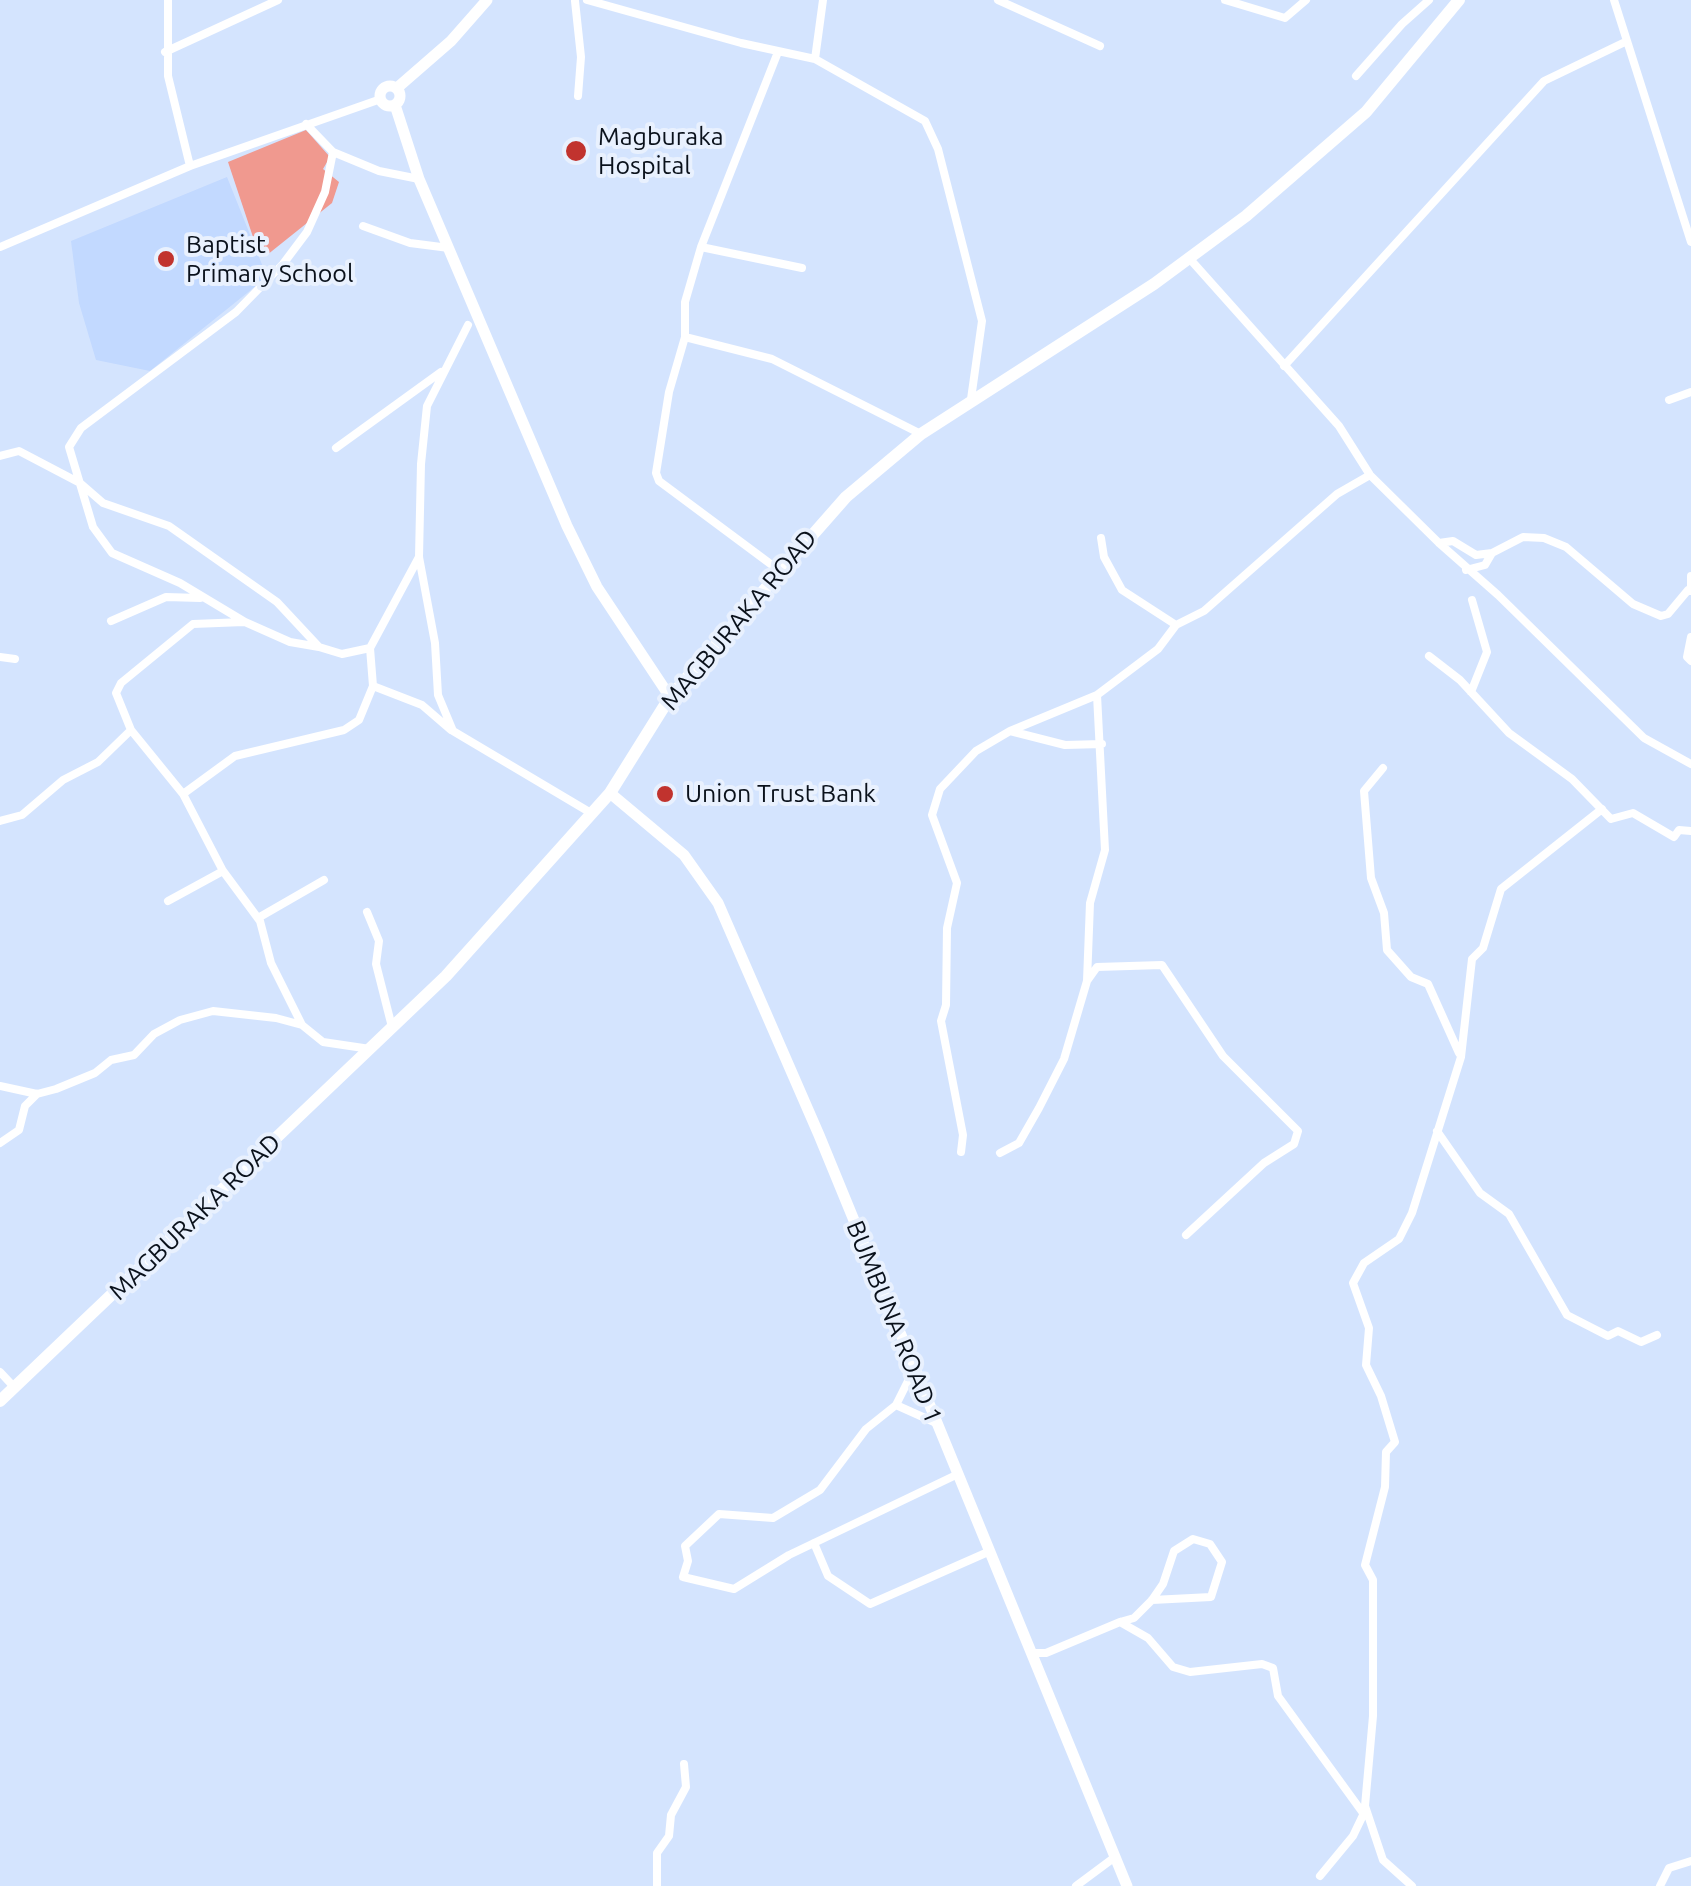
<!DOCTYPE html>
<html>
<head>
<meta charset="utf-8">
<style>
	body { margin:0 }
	canvas { display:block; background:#d4e4fe }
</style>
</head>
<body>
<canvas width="1691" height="1886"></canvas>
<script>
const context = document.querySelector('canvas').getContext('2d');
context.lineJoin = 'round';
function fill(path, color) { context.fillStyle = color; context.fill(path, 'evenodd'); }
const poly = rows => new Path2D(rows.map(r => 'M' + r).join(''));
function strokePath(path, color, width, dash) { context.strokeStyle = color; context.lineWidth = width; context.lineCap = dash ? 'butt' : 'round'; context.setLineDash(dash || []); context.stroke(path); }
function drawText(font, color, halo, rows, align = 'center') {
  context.font = font + ' Ubuntu,sans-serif'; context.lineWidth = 8; context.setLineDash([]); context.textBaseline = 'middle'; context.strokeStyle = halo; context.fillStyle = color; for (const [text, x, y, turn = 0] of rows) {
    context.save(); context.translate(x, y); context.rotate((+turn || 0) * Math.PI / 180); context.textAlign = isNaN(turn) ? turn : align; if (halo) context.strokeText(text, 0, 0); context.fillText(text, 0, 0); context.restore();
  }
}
const built = poly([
	[227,177,267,277,150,371,96,360,79,303,71,241]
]);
const forest = poly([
	[306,130,330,157,323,169,339,182,332,203,267,255,258,252,228,162]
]);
const street = poly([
	[168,0,168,76,190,166],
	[587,0,741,43,815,59,925,121,938,149,982,321,971,399],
	[998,0,1100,46],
	[1225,0,1285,18,1306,0],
	[1614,0,1691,242],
	[575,1,581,57,578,96],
	[165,52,278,0],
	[778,52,701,247,685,302,685,337,772,359,921,434],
	[815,59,823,0],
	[1356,76,1402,24,1429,0],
	[306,124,333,152,379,171,419,179],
	[363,226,410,243,449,248],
	[0,247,190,166,378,100],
	[701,247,802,268],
	[1189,258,1339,426,1370,475,1439,543,1498,595,1644,738,1691,764],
	[468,325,427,406,421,464,419,557,435,643,438,695,453,731,591,813],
	[685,337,669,392,656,473,659,481,780,571],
	[1284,366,1544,81,1625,42],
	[1669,400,1691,392],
	[336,448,441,372],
	[0,456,19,451,80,483,103,503,169,526,277,602,319,647,342,654,370,648,419,557],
	[1101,538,1104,557,1122,590,1176,625],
	[1439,543,1453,541,1476,555,1492,553],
	[1466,570,1485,565,1492,553,1523,537,1544,538,1566,547,1633,604,1661,616,1668,614,1688,590],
	[1691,576,1691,591],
	[111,621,166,597,200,598],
	[244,622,193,624,121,683,116,693,131,730,183,794,223,871,260,921,271,963,302,1025],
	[1691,637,1687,657,1691,661],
	[319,647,290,642,245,622,180,583,112,553,93,527,69,447,81,428,236,312,283,264,307,232,325,192,333,152],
	[1429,656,1460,680,1509,733,1572,779,1611,819,1633,813,1674,837,1679,830,1691,831],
	[0,657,15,659],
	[373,686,422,705,451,730],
	[1471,692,1487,652,1472,600],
	[1010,731,1097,695],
	[1383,768,1364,791,1371,878,1384,913,1387,950,1411,977,1428,984,1459,1053],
	[183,794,235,756,344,730,359,720,373,686,370,648],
	[0,821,22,815,63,780,98,762,131,730],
	[168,901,223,871],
	[367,912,379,941,376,964,392,1027],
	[258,918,324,880],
	[1087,981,1097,967,1162,965,1223,1056,1298,1131,1294,1144,1264,1163,1186,1235],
	[0,1086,37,1094,56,1089,95,1073,111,1060,134,1055,154,1034,180,1020,213,1011,276,1018,302,1025,323,1042,370,1049],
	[1437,1131,1480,1193,1509,1214,1567,1315,1608,1336,1618,1331,1641,1342,1657,1335],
	[0,1143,19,1130,25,1106,37,1094],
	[961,1152,963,1135,941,1021,946,1005,947,928,957,883,932,815,940,789,976,751,1010,731,1065,745,1102,744],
	[1000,1153,1019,1143,1039,1108,1064,1059,1087,981,1090,903,1105,850,1097,695,1158,649,1176,625,1204,611,1337,494,1370,475],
	[0,1372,14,1387],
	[896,1405,913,1371],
	[934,1422,896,1405,866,1429,820,1490,773,1518,719,1514,685,1546,688,1561,683,1577,734,1589,789,1555,956,1475],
	[814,1543,828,1576,870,1604,988,1552],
	[1152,1600,1211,1597,1222,1562,1210,1544,1193,1539,1174,1551,1163,1584,1152,1600,1134,1618,1120,1622,1148,1638,1173,1667,1190,1672,1262,1664,1273,1668,1278,1696,1363,1813],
	[1033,1653,1046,1653,1120,1622],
	[1320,1876,1353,1836,1365,1811],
	[657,1886,657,1853,669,1836,671,1815,686,1787,684,1764],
	[1076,1886,1115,1857],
	[1412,1886,1383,1860,1365,1806,1373,1716,1373,1580,1365,1565,1385,1487,1386,1452,1395,1442,1381,1396,1366,1365,1369,1328,1353,1283,1364,1263,1399,1239,1412,1213,1461,1057,1472,959,1483,948,1501,889,1602,809],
	[1660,1886,1669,1868,1691,1861]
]);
const secondary = poly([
	'380 96a10 10 0 1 1 20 0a10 10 0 1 1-20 0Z',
	[397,88,451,41,487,0],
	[395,105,419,179,567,526,597,587,670,697],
	[610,793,684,855,718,903,819,1135,1127,1886]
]);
const primary = poly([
	[0,1401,446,976,610,793,670,697,846,497,921,434,1154,284,1246,216,1366,112,1459,0]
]);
const markers = [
	[576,151,12,"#c1332e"],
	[166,259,10,"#c1332e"],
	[665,794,10,"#c1332e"]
];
const poiNames = [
	["Magburaka",598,137],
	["Hospital",598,166],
	["Baptist",186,245],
	["Primary School",186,274],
	["Union Trust Bank",685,794]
];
const streetNames = [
	["MAGBURAKA ROAD",739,620,-50],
	["MAGBURAKA ROAD",195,1217,-44],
	["BUMBUNA ROAD 1",894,1322,68]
];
fill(built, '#c2d9ff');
fill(forest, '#f0998f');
strokePath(street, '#fff', 8);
strokePath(secondary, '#fff', 11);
strokePath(primary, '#fff', 12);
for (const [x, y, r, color] of markers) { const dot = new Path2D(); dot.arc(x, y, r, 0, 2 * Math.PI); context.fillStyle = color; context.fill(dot); strokePath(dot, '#e9f1fe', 4); }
drawText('25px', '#0a111b', '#e9f1fe', poiNames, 'left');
drawText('25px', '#0a111b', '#e9f1fe', streetNames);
</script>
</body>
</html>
